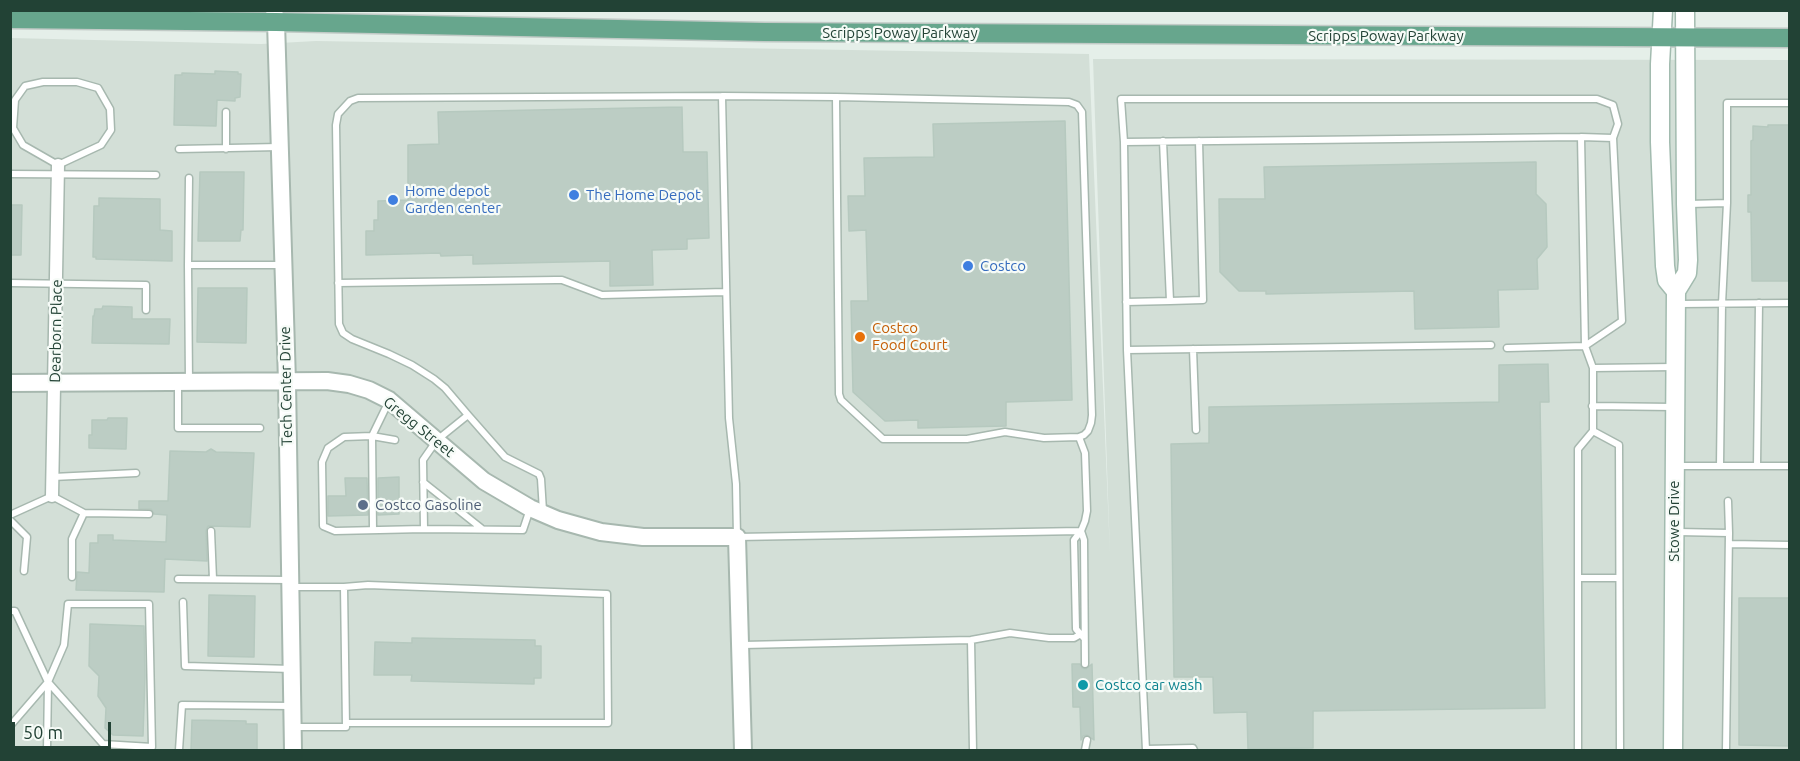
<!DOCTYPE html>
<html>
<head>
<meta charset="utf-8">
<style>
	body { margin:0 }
	#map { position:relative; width:1800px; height:761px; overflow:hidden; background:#e5efe9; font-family:Ubuntu,sans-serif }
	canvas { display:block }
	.frame { position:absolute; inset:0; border:12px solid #224235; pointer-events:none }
	.scale { position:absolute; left:12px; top:722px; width:99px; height:27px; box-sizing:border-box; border:3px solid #224235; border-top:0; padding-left:8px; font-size:18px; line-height:21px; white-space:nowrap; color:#224235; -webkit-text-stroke:4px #f6fbf7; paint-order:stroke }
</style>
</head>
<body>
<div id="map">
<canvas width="1800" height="761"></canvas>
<div class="frame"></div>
<div class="scale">50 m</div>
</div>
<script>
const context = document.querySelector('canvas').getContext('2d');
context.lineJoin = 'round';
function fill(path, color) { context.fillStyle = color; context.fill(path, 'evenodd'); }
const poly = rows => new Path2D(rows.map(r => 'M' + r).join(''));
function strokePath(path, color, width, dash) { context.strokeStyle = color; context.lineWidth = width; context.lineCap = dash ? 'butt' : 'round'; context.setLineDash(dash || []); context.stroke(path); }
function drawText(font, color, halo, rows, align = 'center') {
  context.font = font + ' Ubuntu,sans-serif'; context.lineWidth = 4.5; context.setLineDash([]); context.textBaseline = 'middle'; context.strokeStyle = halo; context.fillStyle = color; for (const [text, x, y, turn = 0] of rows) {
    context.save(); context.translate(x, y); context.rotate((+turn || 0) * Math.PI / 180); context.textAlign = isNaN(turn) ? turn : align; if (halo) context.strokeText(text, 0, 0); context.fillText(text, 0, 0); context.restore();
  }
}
const built = poly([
	[11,38,261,44,316,41,1089,54,1110,554,1093,59,1789,60,1789,750,11,750]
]);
const building = poly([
	[215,71,238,72,238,74,241,74,240,97,235,98,235,101,217,100,216,126,174,125,175,75,182,75,182,73,215,74,215,71],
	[682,107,683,152,707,152,709,238,687,239,687,249,652,250,653,285,610,286,610,261,473,264,473,255,441,256,440,253,366,255,366,231,374,231,374,220,378,220,378,201,408,200,408,145,439,144,438,112,682,107],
	[1065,121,1072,400,1006,402,1006,426,918,428,918,420,885,421,853,392,851,301,868,301,866,230,849,231,848,196,865,196,864,158,934,157,933,124,1065,121],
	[1768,125,1790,125,1790,281,1752,281,1751,212,1748,212,1748,195,1751,195,1751,141,1753,140,1753,126,1768,127,1768,125],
	[1536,162,1536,194,1546,204,1547,247,1537,259,1538,289,1498,290,1499,327,1415,329,1414,291,1266,294,1266,291,1239,291,1220,272,1219,199,1265,199,1264,167,1536,162],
	[200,172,244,172,243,230,241,230,240,241,198,241,200,172],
	[99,198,160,199,160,230,172,231,172,261,96,259,96,257,93,257,94,206,99,206,99,198],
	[10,205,22,205,21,255,10,255,10,205],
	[198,288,247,288,246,343,197,342,198,288],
	[103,306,132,307,132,319,170,319,169,344,92,343,93,316,94,316,95,309,102,309,103,306],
	[1548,364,1549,402,1540,402,1545,708,1313,711,1313,748,1248,749,1247,712,1214,713,1213,677,1174,677,1171,444,1209,443,1209,407,1499,402,1499,365,1548,364],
	[108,418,127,418,126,449,89,448,89,435,92,435,92,420,107,420,108,418],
	[211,449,216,452,254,453,250,527,208,526,206,531,207,561,165,559,164,592,76,590,77,572,89,573,90,543,98,543,98,535,113,535,113,540,166,542,167,515,154,514,151,509,139,509,139,501,168,501,170,451,206,452,211,449],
	[399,477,399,514,378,515,378,478,399,477],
	[345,478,367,478,368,515,328,516,328,496,346,496,345,478],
	[209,595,255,596,254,657,208,656,209,595],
	[1739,598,1790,598,1790,746,1739,745,1739,598],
	[90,624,144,626,145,676,143,736,113,735,105,728,106,708,98,696,99,676,89,666,90,624],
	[412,638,535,640,535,646,541,646,541,678,534,678,534,684,411,681,412,675,374,675,375,642,412,643,412,638],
	[1072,664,1080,664,1082,668,1086,669,1092,664,1094,740,1087,735,1083,736,1081,740,1080,707,1073,707,1072,664],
	[192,720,246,721,246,724,257,724,257,750,191,750,192,720]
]);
const service = poly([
	[43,82,77,82,98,88,110,109,111,130,101,145,58,165,23,145,13,128,15,100,25,86,43,82],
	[836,97,839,394,841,400,883,439,967,439,1005,432,1044,438,1079,437,1084,435,1088,431,1091,423,1092,415,1082,112,1077,105,1069,102,836,97,722,96,729,418,736,484,737,537,1081,531],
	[1124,142,1581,137],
	[179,149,279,147],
	[226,149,226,112],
	[10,174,156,175],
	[189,178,188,265,283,265],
	[1689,204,1727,203,1727,103,1790,103],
	[188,265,189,382],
	[10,283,146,285,146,310],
	[338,283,556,280,562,280,602,295,726,292],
	[1170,301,1203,300,1199,141],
	[1126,302,1170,301,1163,141],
	[1679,304,1790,303],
	[1507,348,1585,346,1593,368,1674,367],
	[1193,349,1196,430],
	[1127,350,1124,142,1121,99,1597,99,1613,105,1618,124,1613,138,1622,321,1585,346,1581,137,1613,138],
	[178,383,178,428,260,428],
	[389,401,372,436,395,440],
	[1592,406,1673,407],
	[468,415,505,457,539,474,541,479,543,511],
	[1593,431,1619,445,1620,750],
	[1079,437,1085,453,1087,511,1085,521,1081,531,1074,540,1076,629,1084,638],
	[1676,466,1790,466],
	[1720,466,1722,304,1727,203],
	[1757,466,1759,303],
	[53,477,136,473],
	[423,482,481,528],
	[530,509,523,530,424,529,423,460,437,440,468,415,445,388,434,379,412,365,389,354,352,339,343,333,339,324,336,125,338,114,350,101,358,98,722,96],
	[10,515,52,496,84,513,149,514],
	[10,520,27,537,24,571],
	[373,530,372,436,344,437,328,448,322,462,323,526,335,531,424,529],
	[211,531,213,579],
	[1081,531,1084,540,1085,664],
	[1678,532,1729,533,1728,501],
	[1729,544,1790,545],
	[72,577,72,539,84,513],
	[1578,578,1619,578],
	[178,579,289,580],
	[290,587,344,587,346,727,295,727],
	[344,587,368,585,607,594,608,723,346,723],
	[183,602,185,666,292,669],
	[10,611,15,611,48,682,103,744,152,747,149,604,68,604,64,645,48,682,10,726],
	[971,640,973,750],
	[743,645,971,640,1010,633,1049,638,1074,638,1081,634],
	[1146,749,1193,748,1194,750],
	[47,750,48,682],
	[179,750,182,705,292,706],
	[1085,750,1087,740],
	[1146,750,1127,350,1491,345],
	[1578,750,1578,449,1593,431,1593,368],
	[1726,750,1729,533]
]);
const minor = poly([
	[52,496,58,165]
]);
const tertiary = poly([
	[274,10,276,22,287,382,293,750],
	[10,383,327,381,349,384,369,390,389,400,484,481,530,508,558,520,601,532,643,537,737,537,743,750]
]);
const secondary = poly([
	[1663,10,1660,64,1660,142,1665,266,1667,280,1676,291],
	[1673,750,1676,291,1687,273,1688,260,1686,204,1685,10]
]);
const primary = poly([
	[10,19,276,22,764,32,1790,38]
]);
const markers = [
	[574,195,6,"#3f7fe0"],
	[393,200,6,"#3f7fe0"],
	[968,266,6,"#3f7fe0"],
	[860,337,6,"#e8710a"],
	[363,505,6,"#5c6f8a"],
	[1083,685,6,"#0f9aa8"]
];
const streetNames = [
	["Scripps Poway Parkway",900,33],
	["Scripps Poway Parkway",1386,36],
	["Dearborn Place",56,331,-89],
	["Tech Center Drive",286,386,-91],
	["Gregg Street",419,427,39],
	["Stowe Drive",1674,521,-90]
];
const shopNames = [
	["Home depot",405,191],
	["Garden center",405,208],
	["The Home Depot",586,195],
	["Costco",980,266]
];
const foodNames = [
	["Costco",872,328],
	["Food Court",872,345]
];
const serviceNames = [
	["Costco Gasoline",375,505]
];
const cultureNames = [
	["Costco car wash",1095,685]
];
fill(built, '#d3dfd7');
fill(building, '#bccdc4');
strokePath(building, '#b6c9bf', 1.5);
strokePath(service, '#a7b8af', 9);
strokePath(minor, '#a7b8af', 15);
strokePath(tertiary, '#a7b8af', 20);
strokePath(secondary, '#a2bbaf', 21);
strokePath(primary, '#c1cac6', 21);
strokePath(service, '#fff', 6);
strokePath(minor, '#fff', 12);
strokePath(tertiary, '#fff', 16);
strokePath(secondary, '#fff', 18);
strokePath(primary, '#67a68d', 18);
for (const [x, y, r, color] of markers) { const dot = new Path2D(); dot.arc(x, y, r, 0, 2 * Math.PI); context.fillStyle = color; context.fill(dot); strokePath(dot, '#f6fbf7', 2); }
drawText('15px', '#224235', '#f6fbf7', streetNames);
drawText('15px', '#366cbe', '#f6fbf7', shopNames, 'left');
drawText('15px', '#c56008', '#f6fbf7', foodNames, 'left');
drawText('15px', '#4e5e75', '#f6fbf7', serviceNames, 'left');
drawText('15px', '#0d838f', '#f6fbf7', cultureNames, 'left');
</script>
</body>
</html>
